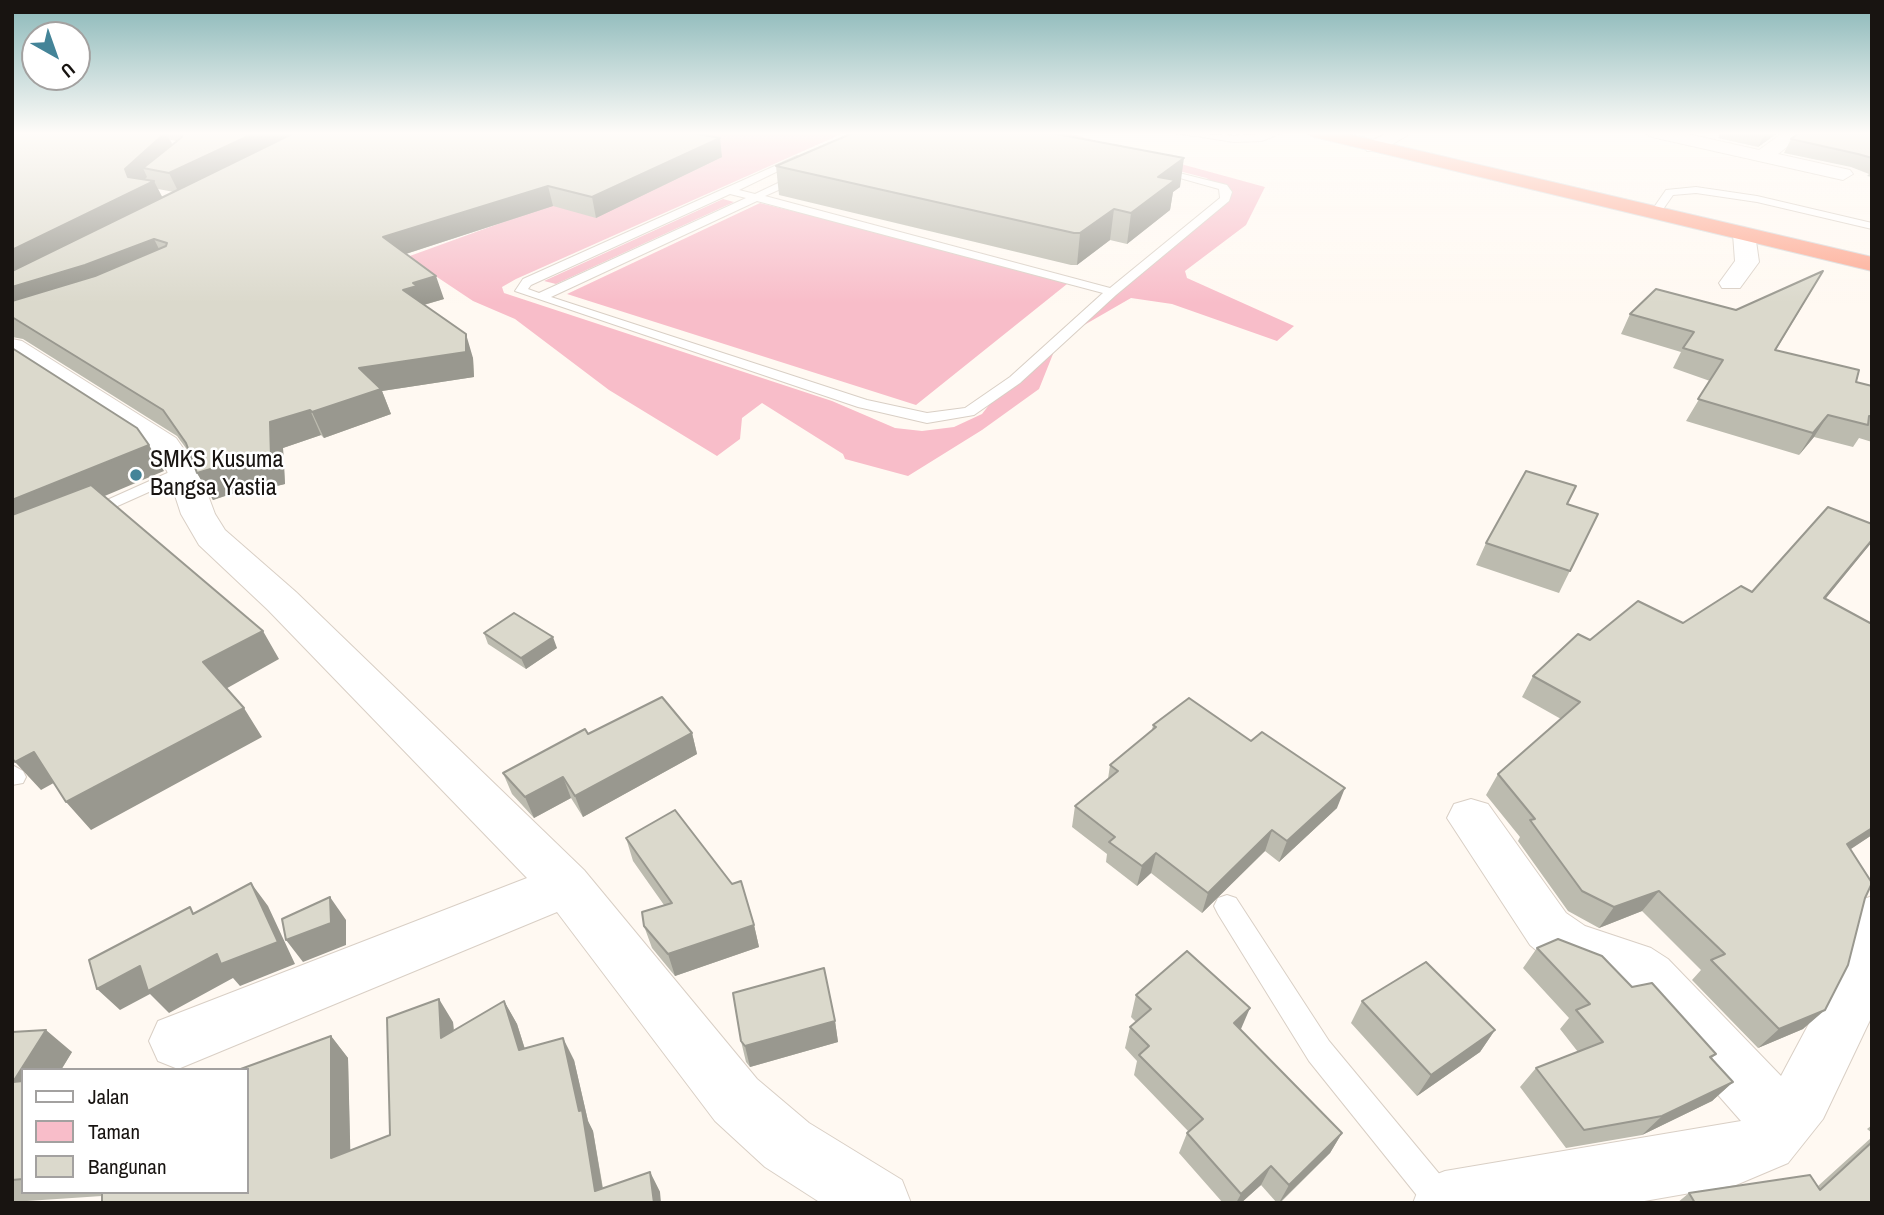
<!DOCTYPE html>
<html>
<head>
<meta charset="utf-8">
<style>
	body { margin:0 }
	#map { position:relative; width:1884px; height:1215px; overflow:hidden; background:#fff9f2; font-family:"Archivo Narrow",sans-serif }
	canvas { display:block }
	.frame { position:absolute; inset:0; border:14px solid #181411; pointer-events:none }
	.legend { position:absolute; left:21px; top:1068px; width:228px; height:126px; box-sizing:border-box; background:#fff; border:2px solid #a3a1a0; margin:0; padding:9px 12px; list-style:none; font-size:21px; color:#181411 }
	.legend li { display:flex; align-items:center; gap:14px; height:35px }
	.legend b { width:35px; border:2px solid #a3a1a0 }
	.north { position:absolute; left:21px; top:21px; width:70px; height:70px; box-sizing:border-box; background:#fff; border:2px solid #a3a1a0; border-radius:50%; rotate:140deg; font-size:19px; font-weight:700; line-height:28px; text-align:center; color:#181411 }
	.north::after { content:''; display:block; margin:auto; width:24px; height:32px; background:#448498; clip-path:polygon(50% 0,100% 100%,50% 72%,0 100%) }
</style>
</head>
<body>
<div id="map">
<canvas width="1884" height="1215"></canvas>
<div class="frame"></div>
<ul class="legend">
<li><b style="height:9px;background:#fff"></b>Jalan</li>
<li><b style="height:19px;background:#f8bdc9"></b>Taman</li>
<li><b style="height:19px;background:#dbd9cc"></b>Bangunan</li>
</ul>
<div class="north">U</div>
</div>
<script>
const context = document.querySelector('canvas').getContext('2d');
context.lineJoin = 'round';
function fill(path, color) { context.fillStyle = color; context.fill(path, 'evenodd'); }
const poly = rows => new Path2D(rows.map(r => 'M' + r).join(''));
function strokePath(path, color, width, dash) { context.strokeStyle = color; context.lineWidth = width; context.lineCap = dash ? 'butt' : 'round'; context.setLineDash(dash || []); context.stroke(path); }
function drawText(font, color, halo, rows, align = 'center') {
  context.font = font + ' "Archivo Narrow",sans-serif'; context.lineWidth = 5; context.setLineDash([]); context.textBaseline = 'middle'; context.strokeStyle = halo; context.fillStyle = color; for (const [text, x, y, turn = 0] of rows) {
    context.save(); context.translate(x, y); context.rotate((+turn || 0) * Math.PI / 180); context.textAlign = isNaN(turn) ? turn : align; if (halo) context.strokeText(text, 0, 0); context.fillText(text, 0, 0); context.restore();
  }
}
const green = poly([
	[653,132,846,132,516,279,502,287,504,293,832,401,895,428,922,431,954,427,982,414,996,396,1230,199,1229,190,1206,178,1028,132,1064,132,1265,187,1246,225,1185,271,1187,278,1294,326,1277,341,1172,304,1131,298,1079,328,1055,349,1039,389,982,430,908,476,845,459,843,454,762,403,742,418,740,439,717,456,609,390,515,319,473,301,407,257,531,212],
	[723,199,734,202,556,284,544,281],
	[760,203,1072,280,916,405,567,294]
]);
const lane = poly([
	[1169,132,1234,136,1284,132,1262,141,1234,142,1169,132],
	[797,156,805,158,739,190,755,194,797,174,805,174,805,178,765,196,1110,288,1220,198,1219,189,1155,171,1155,167,1227,185,1232,192,1229,201,1116,295,1020,383,974,415,927,423,858,407,515,291,523,279,797,156],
	[730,194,746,198,539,293,528,289,531,285,730,194],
	[757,201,1103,293,1010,377,965,408,927,413,867,400,551,297,757,201],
	[1696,187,1757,196,1872,223,1872,229,1757,202,1696,193,1673,195,1659,215,1650,213,1666,190,1696,187],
	[183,466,191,471,189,474,93,517,87,518,78,513,183,466],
	[12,765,23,771,26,777,23,783,12,785,12,765],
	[1227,895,1236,898,1329,1041,1451,1188,1454,1203,1423,1203,1309,1061,1218,914,1214,906,1218,898,1227,895]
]);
const street = poly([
	[1389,132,1413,132,1381,151,1367,151,1365,147,1367,143,1389,132],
	[1643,132,1679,132,1759,150,1784,132,1806,132,1778,154,1850,170,1853,174,1843,180,1652,137,1643,132],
	[1744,227,1755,234,1759,262,1740,288,1722,288,1719,283,1735,261,1733,234,1744,227],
	[12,339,22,341,176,438,199,471,215,514,225,530,296,592,584,870,757,1079,809,1123,902,1180,911,1203,821,1203,765,1167,715,1121,557,912,178,1069,158,1061,149,1041,158,1021,527,878,268,610,199,545,181,514,167,471,154,452,12,359,12,339],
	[1471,799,1488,804,1566,913,1585,926,1651,948,1668,959,1781,1076,1829,986,1846,919,1854,903,1872,896,1872,1016,1823,1119,1788,1163,1736,1185,1633,1203,1413,1203,1422,1180,1445,1171,1741,1121,1630,995,1614,984,1549,961,1530,945,1447,818,1454,804,1471,799]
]);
const highway = poly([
	[1305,132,1339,132,1872,257,1872,271,1314,137,1305,132]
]);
const wall = poly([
	[12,132,688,132,722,157,596,218,553,206,406,254,444,299,424,305,473,358,474,377,382,391,391,414,324,438,321,435,283,448,285,484,248,493,246,489,213,500,197,473,191,455,177,436,23,339,12,337],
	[170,139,171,140,177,141,173,145],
	[158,189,174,192,163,198],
	[855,132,1064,132,1057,134,1180,187,1173,192,1170,210,1127,244,1110,240,1077,265,1071,265,779,195,776,166],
	[1721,132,1779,132,1758,147,1718,138],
	[1872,132,1872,177,1867,176,1869,174,1851,167,1784,153,1791,139],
	[1812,290,1776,350,1856,382,1872,386,1872,442,1859,438,1853,447,1814,437,1799,455,1686,421,1710,381,1673,368,1681,352,1621,334,1630,314,1736,310],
	[1567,504,1598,514,1559,593,1476,565,1486,543],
	[1872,540,1825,599,1870,623,1872,622,1872,835,1850,849,1803,1029,1758,1048,1692,980,1701,970,1642,911,1599,928,1568,911,1518,841,1520,837,1486,795,1498,774,1561,719,1522,697,1533,676,1590,640,1683,623,1752,592],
	[484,633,557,648,526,669,488,644],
	[1153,725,1337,808,1279,862,1265,851,1202,913,1151,873,1137,886,1106,862,1107,854,1072,827,1075,806,1108,779,1110,765,1152,730],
	[692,733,697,754,583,817,571,798,534,818,512,794,503,773,588,734],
	[626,838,754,925,759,947,675,976,652,948,644,926,664,905,633,861],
	[1537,948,1632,987,1716,1054,1712,1058,1733,1082,1712,1101,1642,1135,1566,1148,1520,1087,1536,1068,1578,1052,1560,1029,1569,1018,1523,968],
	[1136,995,1241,1030,1342,1133,1330,1153,1280,1203,1277,1203,1261,1185,1241,1203,1223,1203,1179,1153,1187,1133,1188,1131,1134,1075,1137,1061,1125,1048,1130,1027,1136,1022,1131,1017],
	[504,1001,517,1024,525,1049,574,1060,588,1121,593,1131,603,1188,650,1172,660,1192,102,1196,12,1202,12,1032,72,1052,61,1070,23,1070,23,1192,247,1192,331,1036,348,1058,350,1150,390,1135,453,1022,454,1031],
	[1362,1001,1495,1030,1480,1052,1417,1096,1351,1023],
	[835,1021,838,1042,750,1067,746,1062,741,1041],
	[1872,1125,1872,1133,1867,1129],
	[1872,1137,1872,1203,1677,1203,1689,1193,1818,1186]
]);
const shadedWall = poly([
	[166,132,175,151,143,168,147,177,135,189,125,169],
	[257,132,303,132,179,193,169,173],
	[1767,132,1779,132,1758,147,1765,134],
	[720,138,722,157,596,218,592,197],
	[1184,158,1180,187,1173,192,1170,210,1127,244,1131,213,1158,177],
	[154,181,164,201,12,279,12,250],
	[548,186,553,206,390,259,383,237],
	[1114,209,1110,240,1077,265,1080,233],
	[154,239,165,261,12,315,12,287],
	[436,276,444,299,423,305,403,290,413,283],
	[466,334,473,358,474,377,382,391,391,414,324,438,312,412,359,368],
	[310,410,321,435,283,448,285,484,248,493,246,489,213,500,197,473,270,422],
	[1828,415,1814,437,1799,455,1813,433],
	[149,445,164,471,12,535,12,500],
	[1872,540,1872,542,1809,619,1824,598],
	[263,631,279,659,222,691,203,662],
	[553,637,557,648,526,669,521,658],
	[244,708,262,737,91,830,66,802],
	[692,733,697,754,583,817,575,796],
	[34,752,59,780,41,790,15,762],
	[563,777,571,798,534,818,525,797],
	[1345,788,1337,808,1279,862,1287,841],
	[1872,828,1872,835,1827,865,1847,844],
	[1272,830,1265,851,1202,913,1208,893],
	[1156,853,1151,873,1137,886,1142,866],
	[251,883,268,906,295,964,240,986,233,978,169,1013,150,994,120,1010,97,989],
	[1659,891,1642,911,1599,928,1614,907],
	[330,897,346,920,346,945,303,962,286,940],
	[754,925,759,947,675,976,668,954],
	[439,999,453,1022,456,1060,441,1038],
	[504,1001,517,1024,532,1072,519,1050],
	[1250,1008,1241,1029,1226,1044,1234,1023],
	[1825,1010,1803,1029,1758,1048,1779,1029],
	[835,1021,838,1042,750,1067,745,1046],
	[46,1030,72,1052,61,1070,23,1070,23,1090,13,1082],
	[1495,1030,1480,1052,1417,1096,1431,1075],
	[331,1036,348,1058,351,1178,331,1158],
	[563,1038,574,1060,588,1121,593,1131,605,1203,595,1191,579,1111],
	[1733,1082,1712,1101,1642,1135,1662,1116],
	[1342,1133,1330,1153,1279,1203,1289,1185],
	[1271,1166,1261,1185,1241,1203,1236,1203,1241,1194],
	[650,1172,660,1192,661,1203,654,1203]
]);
const building = poly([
	[12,132,166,132,125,169,128,177,154,181,12,250,12,132],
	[182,132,257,132,169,173,143,168,182,137,182,132],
	[296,132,688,132,720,138,592,197,548,186,383,237,436,276,413,283,417,286,403,290,466,334,466,352,359,368,381,389,312,412,310,410,270,422,271,458,234,466,234,462,197,473,186,443,163,410,12,317,12,301,95,276,166,246,167,243,154,239,85,265,12,287,12,271,296,132],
	[855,132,1046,132,1184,158,1158,177,1175,180,1131,213,1114,209,1080,233,1074,233,776,166,855,132],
	[1800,132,1872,132,1872,158,1858,154,1791,139,1800,132],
	[1823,271,1775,350,1859,370,1856,382,1872,386,1872,416,1869,416,1868,425,1828,415,1813,433,1698,399,1723,360,1683,348,1694,332,1630,314,1656,289,1736,310,1823,271],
	[12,348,137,428,149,445,12,500,12,348],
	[1526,471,1576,486,1567,504,1598,514,1570,571,1486,543,1526,471],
	[91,485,263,631,203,662,244,708,66,802,34,752,15,762,12,758,12,515,91,485],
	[1828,507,1872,524,1872,540,1824,598,1870,623,1872,622,1872,828,1847,844,1872,883,1865,898,1848,965,1825,1010,1779,1029,1711,960,1725,954,1659,891,1614,907,1582,891,1530,820,1535,819,1498,774,1580,702,1533,676,1578,634,1590,640,1638,601,1683,623,1741,586,1752,592,1828,507],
	[514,613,553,637,521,658,484,633,514,613],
	[662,697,692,733,575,796,563,777,525,797,503,773,585,729,588,734,662,697],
	[1189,698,1251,741,1262,732,1345,788,1287,841,1272,830,1208,893,1156,853,1142,866,1109,842,1115,837,1075,806,1118,771,1110,765,1156,727,1153,725,1189,698],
	[675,810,732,884,741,881,754,925,668,954,644,926,642,912,672,903,626,838,675,810],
	[251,883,278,942,221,964,217,954,148,991,140,966,97,989,89,960,190,907,193,914,251,883],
	[330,897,331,923,286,940,282,919,330,897],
	[1558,939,1602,956,1632,987,1652,983,1716,1054,1710,1057,1733,1082,1662,1116,1584,1130,1536,1068,1603,1042,1576,1010,1590,1004,1537,948,1558,939],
	[1187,951,1250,1008,1234,1023,1342,1133,1289,1185,1271,1166,1241,1194,1187,1133,1203,1119,1139,1055,1149,1046,1130,1027,1151,1009,1136,995,1187,951],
	[1426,962,1495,1030,1431,1075,1362,1001,1426,962],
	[824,968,835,1021,745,1046,741,1041,733,993,824,968],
	[439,999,441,1038,504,1001,519,1050,563,1038,579,1111,582,1110,595,1191,650,1172,654,1203,102,1203,102,1192,247,1192,247,1070,238,1070,331,1036,331,1158,390,1135,387,1018,439,999],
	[46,1030,13,1082,23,1081,23,1179,12,1180,12,1032,46,1030],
	[1872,1142,1872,1203,1695,1203,1689,1193,1810,1175,1820,1190,1872,1142]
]);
const markers = [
	[136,475,7,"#448498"]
];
const poiNames = [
	["SMKS Kusuma",150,461],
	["Bangsa Yastia",150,489]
];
fill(green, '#f8bdc9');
strokePath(lane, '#d9cfc5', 2);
strokePath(street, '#d9cfc5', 2);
strokePath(highway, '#dad9d9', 2);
fill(lane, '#fff');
fill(street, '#fff');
fill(highway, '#fda891');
fill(wall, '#bcbbaf');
fill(shadedWall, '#99988f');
fill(building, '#dbd9cc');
strokePath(building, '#99988f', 2);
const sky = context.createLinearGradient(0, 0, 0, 303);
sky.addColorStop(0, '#89b7b8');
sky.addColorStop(0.44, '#fffcf9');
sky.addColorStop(1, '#fffcf900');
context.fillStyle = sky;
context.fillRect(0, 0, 1884, 303);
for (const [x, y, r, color] of markers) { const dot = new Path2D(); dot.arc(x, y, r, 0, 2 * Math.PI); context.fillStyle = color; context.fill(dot); strokePath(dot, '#fff', 2.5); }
drawText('24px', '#181411', '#fff', poiNames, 'left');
</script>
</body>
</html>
